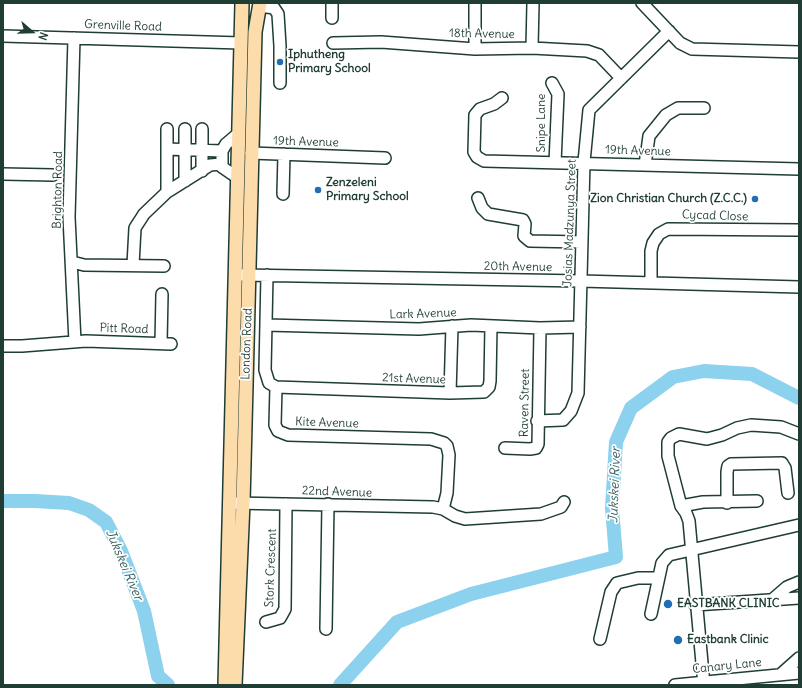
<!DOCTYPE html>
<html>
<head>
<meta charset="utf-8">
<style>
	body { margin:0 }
	#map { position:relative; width:802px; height:688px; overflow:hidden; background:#fff; font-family:Delius,sans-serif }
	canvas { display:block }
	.frame { position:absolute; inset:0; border:4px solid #1f3d34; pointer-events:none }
	.north { position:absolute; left:12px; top:12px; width:40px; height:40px; -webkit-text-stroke:3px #fff; paint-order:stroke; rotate:110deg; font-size:11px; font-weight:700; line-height:16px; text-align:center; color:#1f3d34 }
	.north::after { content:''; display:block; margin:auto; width:14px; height:18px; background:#1f3d34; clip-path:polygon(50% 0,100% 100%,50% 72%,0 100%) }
</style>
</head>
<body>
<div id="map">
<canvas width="802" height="688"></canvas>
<div class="frame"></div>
<div class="north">N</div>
</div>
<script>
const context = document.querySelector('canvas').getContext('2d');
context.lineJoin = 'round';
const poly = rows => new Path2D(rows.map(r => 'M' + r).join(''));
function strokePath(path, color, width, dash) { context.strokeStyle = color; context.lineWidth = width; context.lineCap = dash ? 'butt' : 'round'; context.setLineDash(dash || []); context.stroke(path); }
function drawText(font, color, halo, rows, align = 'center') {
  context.font = font + ' Delius,sans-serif'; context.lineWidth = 3.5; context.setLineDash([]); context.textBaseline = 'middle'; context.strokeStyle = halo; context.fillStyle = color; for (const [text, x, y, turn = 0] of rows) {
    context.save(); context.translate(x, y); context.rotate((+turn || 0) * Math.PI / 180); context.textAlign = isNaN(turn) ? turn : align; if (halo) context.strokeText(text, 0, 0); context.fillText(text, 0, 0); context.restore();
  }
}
const river = poly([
	[3,501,35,501,69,503,89,510,106,522,121,551,144,611,158,676,168,685],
	[340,685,397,622,471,594,616,557,612,508,616,442,631,408,673,377,704,371,752,374,799,398]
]);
const minor = poly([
	[642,3,680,43,692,49,799,52],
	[260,6,274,8,278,14,280,46,280,83],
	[332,18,332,3],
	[3,36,241,43],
	[74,38,69,217,75,342],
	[333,43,381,42,475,49,532,48,587,51,599,55,621,78],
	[532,48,533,3],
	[475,49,475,3],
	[552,83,558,94,555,163],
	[502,98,494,104,480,109,475,115,474,152,477,157,484,161,799,169],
	[167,149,222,151],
	[251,153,385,158],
	[645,165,649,136,666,115,678,108,704,108],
	[202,171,202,129],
	[3,174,53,175],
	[238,178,222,167,222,151,226,144,239,133],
	[185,181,185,129],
	[167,192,167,129],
	[283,194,284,154],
	[478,198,482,208,488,214,523,220,525,224,524,236,530,241,582,242],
	[72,262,84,265,164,266],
	[133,265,135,228,144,214,167,192,210,165,222,164],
	[242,275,581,281,799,287],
	[267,275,265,370,269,383,276,387,275,425,278,431,288,435,431,439,444,443,447,446,449,455,447,493,443,509],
	[651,283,651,251,653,243,659,234,668,229,799,230],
	[266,325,419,329,471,325,540,328,580,327],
	[161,343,162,294],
	[3,346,22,346,86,341,171,344],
	[276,387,450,393,484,392,489,387,490,381,491,326],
	[450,393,452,326],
	[537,421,563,420,571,411,578,393,584,162,589,110,669,31],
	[505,448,530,449,536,448,538,444,540,328],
	[234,503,433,507,443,509,455,516,465,519,541,514,561,507,564,502],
	[727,503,727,472,728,466,731,464,782,463,785,468,788,493],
	[681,506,703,502,757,501],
	[772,600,787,587,799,582],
	[695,605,799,598],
	[651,614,662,563,669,555,799,525],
	[266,622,280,618,285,609,286,504],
	[326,629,328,504],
	[600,639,611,592,617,583,638,578,658,578],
	[781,674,799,658],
	[675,685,799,673],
	[704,685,689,521,686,513,681,506,668,456,668,442,671,438,679,434,707,439,722,435,737,428,751,425,781,427,799,434]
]);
const major = poly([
	[225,685,242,3],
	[235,685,243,503,255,32,260,3]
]);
const markers = [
	[280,62,4,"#1f6fb2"],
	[318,190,4,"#1f6fb2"],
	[755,199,4,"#1f6fb2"],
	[668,604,5,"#1f6fb2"],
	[678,640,5,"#1f6fb2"]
];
const streetNames = [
	["Grenville Road",123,26,2],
	["18th Avenue",482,34,1],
	["Snipe Lane",542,123,-90],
	["19th Avenue",306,142,2],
	["19th Avenue",638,151,2],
	["Brighton Road",58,190,-89],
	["Cycad Close",715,216,2],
	["Josias Madzunya Street",570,223,-88],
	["20th Avenue",518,267,1],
	["Lark Avenue",423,314,-2],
	["Pitt Road",124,329,2],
	["London Road",247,344,-88],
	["21st Avenue",414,379,2],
	["Raven Street",525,403,-89],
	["Kite Avenue",327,423,2],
	["22nd Avenue",337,492,2],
	["Stork Crescent",271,568,-88],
	["Canary Lane",727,666,-6]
];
const poiNames = [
	["Iphutheng",288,55],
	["Primary School",288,69],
	["Zenzeleni",326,183],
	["Primary School",326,197],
	["Zion Christian Church (Z.C.C.)",747,199,"right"],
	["EASTBANK CLINIC",677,604],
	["Eastbank Clinic",687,640]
];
const waterNames = [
	["Jukskei River",615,485,-88],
	["Jukskei River",124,565,67]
];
strokePath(river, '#8cd1ed', 14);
strokePath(minor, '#1f3d34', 14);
strokePath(major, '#1f3d34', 16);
strokePath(minor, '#fff', 11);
strokePath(major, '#fddcac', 13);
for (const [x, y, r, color] of markers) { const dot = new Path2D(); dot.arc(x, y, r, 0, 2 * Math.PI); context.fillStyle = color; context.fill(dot); strokePath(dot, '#fff', 1.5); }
drawText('12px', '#1f3d34', '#fff', streetNames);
drawText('bold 12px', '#1f3d34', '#fff', poiNames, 'left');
drawText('italic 13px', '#3a6262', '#fff', waterNames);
</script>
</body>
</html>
